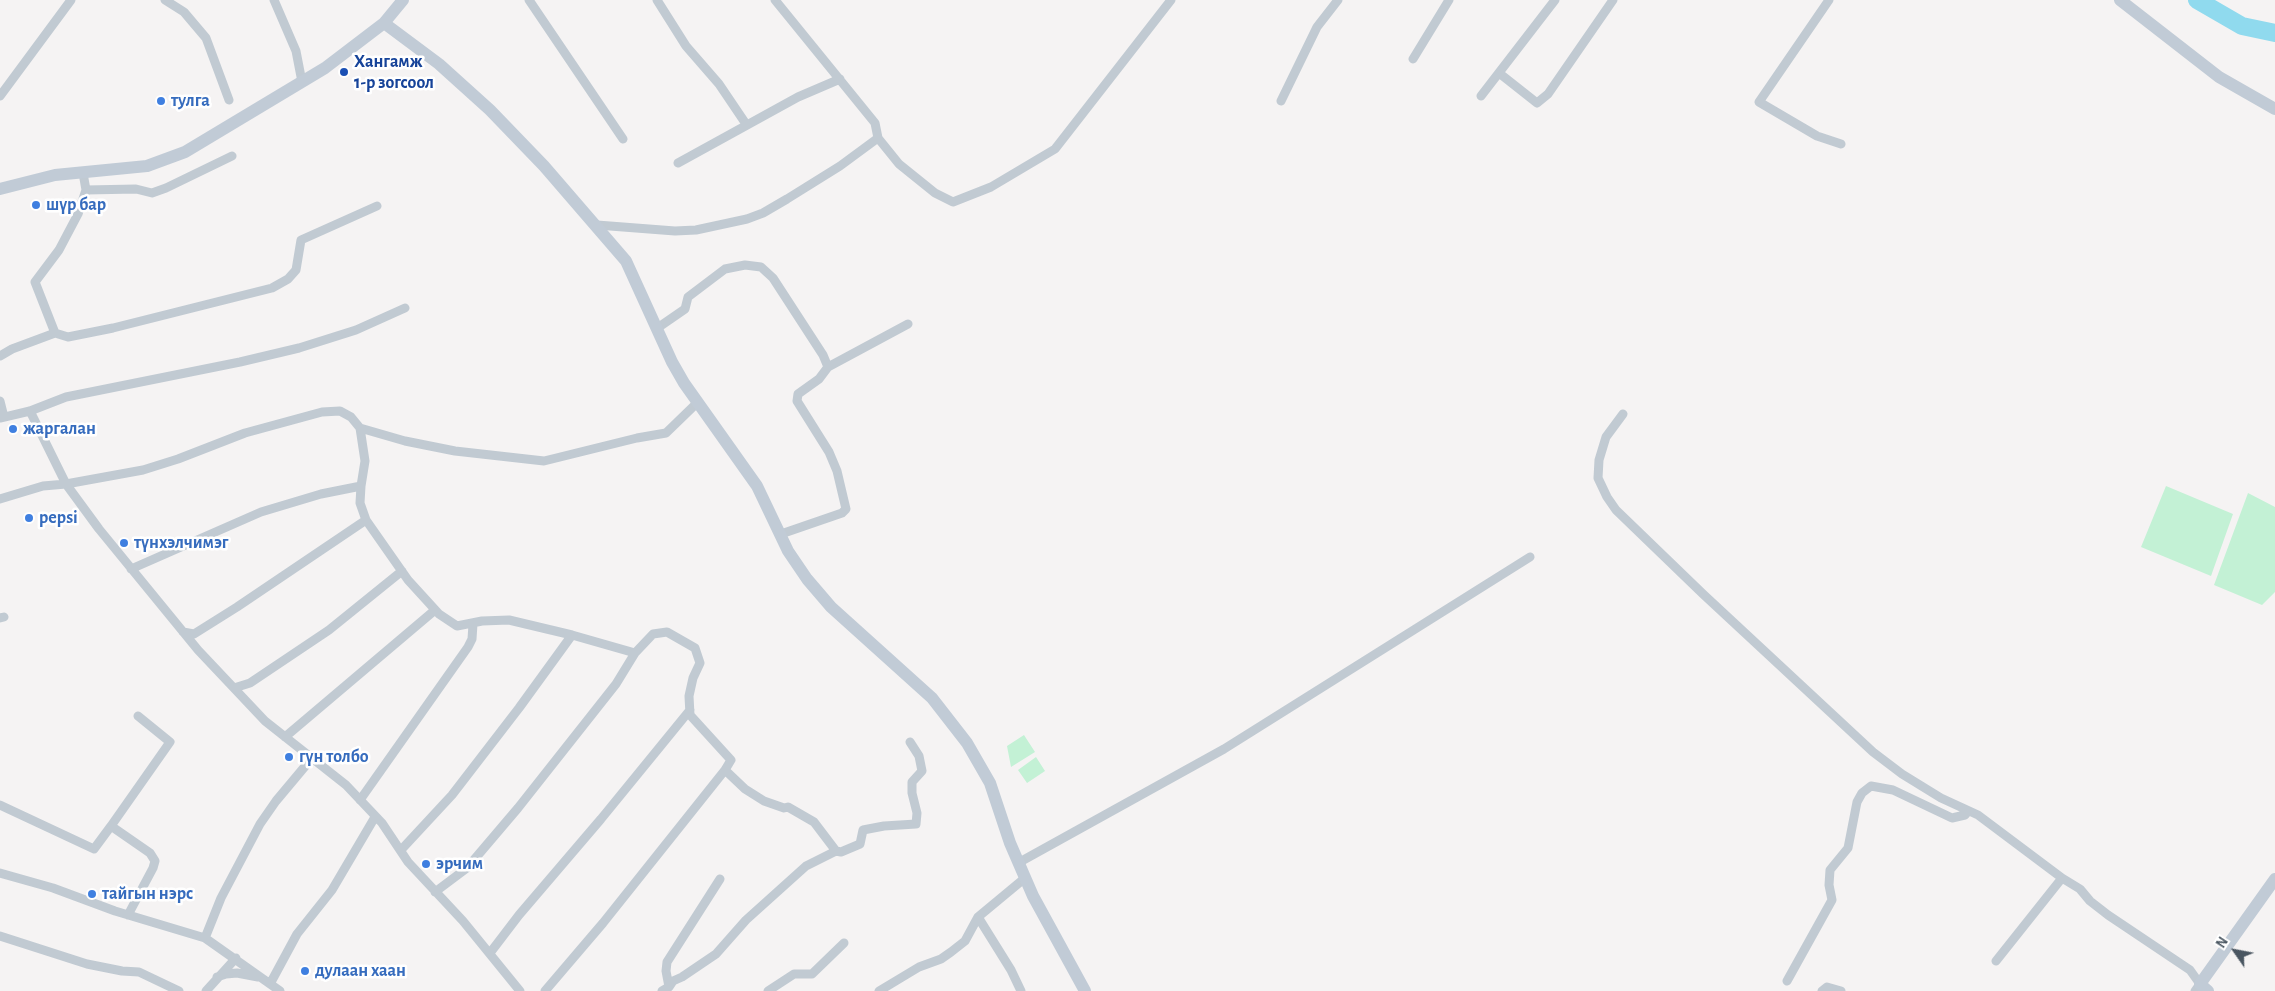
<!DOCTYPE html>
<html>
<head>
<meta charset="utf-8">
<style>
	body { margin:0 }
	#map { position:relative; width:2275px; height:991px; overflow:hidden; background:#f5f3f3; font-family:"Alegreya Sans",sans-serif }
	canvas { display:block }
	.north { position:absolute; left:2210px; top:926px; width:50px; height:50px; -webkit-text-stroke:4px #fff; paint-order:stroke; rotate:303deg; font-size:14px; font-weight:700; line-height:20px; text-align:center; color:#4a5661 }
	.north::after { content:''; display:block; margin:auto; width:18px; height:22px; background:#4a5661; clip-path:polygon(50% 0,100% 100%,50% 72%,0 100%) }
</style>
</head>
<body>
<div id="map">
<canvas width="2275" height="991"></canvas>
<div class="north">N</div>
</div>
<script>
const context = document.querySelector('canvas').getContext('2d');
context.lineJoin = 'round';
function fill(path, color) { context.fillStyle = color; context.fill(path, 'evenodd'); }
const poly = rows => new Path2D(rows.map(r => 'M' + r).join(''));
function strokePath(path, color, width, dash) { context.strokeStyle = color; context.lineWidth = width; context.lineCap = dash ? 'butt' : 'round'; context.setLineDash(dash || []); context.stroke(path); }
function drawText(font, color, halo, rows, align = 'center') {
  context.font = font + ' "Alegreya Sans",sans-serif'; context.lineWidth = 5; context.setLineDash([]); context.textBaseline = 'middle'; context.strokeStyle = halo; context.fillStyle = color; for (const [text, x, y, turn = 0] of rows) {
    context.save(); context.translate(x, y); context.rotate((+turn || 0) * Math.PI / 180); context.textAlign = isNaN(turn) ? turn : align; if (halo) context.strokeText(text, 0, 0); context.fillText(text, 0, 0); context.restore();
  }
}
const green = poly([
	[2166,486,2233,514,2211,576,2141,547],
	[2248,493,2275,507,2275,592,2262,605,2214,585],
	[1024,735,1035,752,1011,767,1007,746],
	[1036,757,1045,771,1027,783,1018,770]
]);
const river = poly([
	[2197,0,2242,26,2275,33]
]);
const street = poly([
	[165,0,184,12,206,38,229,100],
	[274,0,296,51,302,82],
	[529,0,623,139],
	[657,0,686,46,719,84,746,124],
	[775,0,875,123,878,138,899,164,935,193,953,202,991,187,1055,149,1171,0],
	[1829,0,1759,102,1817,136,1841,144],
	[1413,59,1449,0],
	[1499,73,1537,103,1548,94,1613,0],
	[0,96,71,0],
	[1481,96,1555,0],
	[1281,101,1317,27,1338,0],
	[678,163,798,97,840,79],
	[86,190,136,189,152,193,166,188,232,156],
	[597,225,675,231,696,230,747,219,763,213,787,199,840,166,878,138],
	[656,329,685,309,688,297,725,269,745,265,761,267,773,278,823,355,828,367,819,379,798,394,797,401,829,452,837,471,846,509,842,513,781,534],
	[55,333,35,282,59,250,78,214,86,190,83,173],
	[0,356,12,349,55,333,68,337,113,328,272,288,288,279,296,270,301,240,377,206],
	[828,367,908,324],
	[0,401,4,417],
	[30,411,66,484,143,470,178,459,245,433,322,412,340,411,351,417,360,428,405,441,455,451,544,461,637,438,666,433,698,402],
	[1623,414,1606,437,1599,460,1598,478,1607,497,1616,510,1703,594,1873,752,1902,774,1941,798,1978,815,2062,878,2080,889,2090,901,2108,915,2190,970,2200,984,2195,991],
	[0,418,30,411,66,397,240,362,299,348,356,330,405,308],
	[361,486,360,503,366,520,408,580,439,614,457,626,482,621,509,620,572,635,635,653,653,634,667,632,695,648,700,663,693,678,689,696,690,715,731,760,725,770,745,789,764,801,784,808,788,807,814,822,836,851,806,866,746,920,716,954,682,977,673,981,669,987,662,991],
	[0,499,43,486,66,484,99,529,198,650,265,721,346,785,382,823,408,862,463,921,520,991],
	[131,569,261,512,321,494,361,486,365,461,360,428],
	[0,618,4,617],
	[183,632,194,634,237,607,366,520],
	[234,688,250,683,329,630,402,571],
	[285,737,435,610],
	[360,800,468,647,472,639,473,624],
	[0,805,94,849,111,826,150,853,155,861,153,868,128,915],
	[111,826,170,742,138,716],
	[401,850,452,795,519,708,572,635],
	[836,851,841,852,860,844,863,830,884,826,916,824,917,813,912,793,912,782,922,771,919,756,910,742],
	[1018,863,1224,749,1530,557],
	[0,873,53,888,115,911,205,938,280,991],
	[435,892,467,868,518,808,616,684,635,653],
	[978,917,1011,970,1021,991],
	[0,936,87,964,122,971,139,972,179,991],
	[205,938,221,898,260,824,276,801,312,758],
	[490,953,519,915,601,819,690,710],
	[1996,961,2062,878],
	[217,977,226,974,237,973,258,977],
	[1787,981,1832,900,1829,885,1830,870,1848,848,1857,802,1862,793,1871,786,1893,790,1952,818,1965,815,1968,811],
	[270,984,297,934,332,890,375,817],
	[669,987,666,971,667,962,720,879],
	[206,991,236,958],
	[545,991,603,923,725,770],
	[768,991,794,974,812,974,844,943],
	[879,991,919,967,941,959,951,952,965,941,978,917,1025,878],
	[1822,991,1827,987,1841,991]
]);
const secondary = poly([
	[2120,0,2219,77,2275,109],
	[384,23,439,64,490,110,544,166,626,261,672,362,684,383,757,486,788,551,807,579,831,607,932,698,967,743,990,783,1010,843,1033,896,1085,991],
	[0,189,55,175,147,166,185,152,325,68,384,23,403,0],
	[2208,991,2200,984,2275,879]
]);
const markers = [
	[344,72,5,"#1a4fb4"],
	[161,101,5,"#3f7fe0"],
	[36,205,5,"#3f7fe0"],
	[13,429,5,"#3f7fe0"],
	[29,518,5,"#3f7fe0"],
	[124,543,5,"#3f7fe0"],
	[289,757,5,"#3f7fe0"],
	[426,864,5,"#3f7fe0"],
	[92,894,5,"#3f7fe0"],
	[305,971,5,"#3f7fe0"]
];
const transitNames = [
	["Хангамж",354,62],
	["1-р зогсоол",354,83]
];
const shopNames = [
	["тулга",171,101],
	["шүр бар",46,205],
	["жаргалан",23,429],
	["pepsi",39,518],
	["түнхэлчимэг",134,543],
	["гүн толбо",299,757],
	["эрчим",436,864],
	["тайгын нэрс",102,894],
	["дулаан хаан",315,971]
];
fill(green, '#c3f1d5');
strokePath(river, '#90daee', 18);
strokePath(street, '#c1cad2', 9);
strokePath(secondary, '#c1cbd6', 12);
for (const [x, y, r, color] of markers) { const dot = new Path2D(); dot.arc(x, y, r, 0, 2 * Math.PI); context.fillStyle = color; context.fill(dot); strokePath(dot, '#fff', 2); }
drawText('bold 18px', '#164399', '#fff', transitNames, 'left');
drawText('bold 18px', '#366cbe', '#fff', shopNames, 'left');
</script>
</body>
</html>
